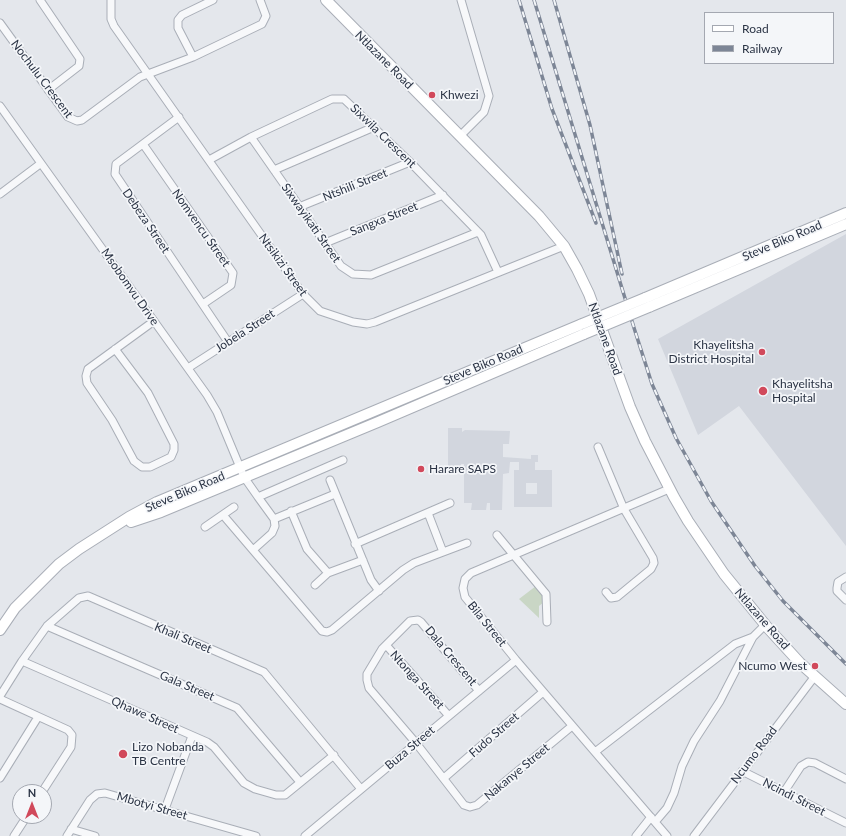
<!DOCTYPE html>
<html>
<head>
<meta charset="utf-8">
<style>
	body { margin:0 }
	#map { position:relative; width:846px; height:836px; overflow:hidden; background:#e4e7ec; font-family:Lato,sans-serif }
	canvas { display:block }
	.legend { position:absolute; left:704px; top:12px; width:130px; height:52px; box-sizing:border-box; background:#f4f6f9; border:1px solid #a4a8b1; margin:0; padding:5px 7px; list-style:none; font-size:12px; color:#2b3445 }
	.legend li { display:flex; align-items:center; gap:8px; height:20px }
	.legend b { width:20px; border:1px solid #a4a8b1 }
	.north { position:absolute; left:12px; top:784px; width:40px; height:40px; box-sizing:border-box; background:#f4f6f9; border:1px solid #a4a8b1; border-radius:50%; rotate:0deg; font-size:11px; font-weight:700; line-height:16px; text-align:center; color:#2b3445 }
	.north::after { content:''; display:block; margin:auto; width:14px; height:18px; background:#d1495b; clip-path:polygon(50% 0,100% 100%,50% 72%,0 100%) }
</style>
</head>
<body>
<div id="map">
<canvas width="846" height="836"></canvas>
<ul class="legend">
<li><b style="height:5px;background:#fff"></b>Road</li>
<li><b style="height:5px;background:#7d8696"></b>Railway</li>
</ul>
<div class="north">N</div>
</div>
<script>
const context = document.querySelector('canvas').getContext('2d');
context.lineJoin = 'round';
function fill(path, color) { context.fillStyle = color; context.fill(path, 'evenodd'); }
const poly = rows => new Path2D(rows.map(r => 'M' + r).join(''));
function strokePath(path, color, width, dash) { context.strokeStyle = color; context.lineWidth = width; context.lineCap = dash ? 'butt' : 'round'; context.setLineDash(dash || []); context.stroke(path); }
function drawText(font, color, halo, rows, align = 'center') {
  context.font = font + ' Lato,sans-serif'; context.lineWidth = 3.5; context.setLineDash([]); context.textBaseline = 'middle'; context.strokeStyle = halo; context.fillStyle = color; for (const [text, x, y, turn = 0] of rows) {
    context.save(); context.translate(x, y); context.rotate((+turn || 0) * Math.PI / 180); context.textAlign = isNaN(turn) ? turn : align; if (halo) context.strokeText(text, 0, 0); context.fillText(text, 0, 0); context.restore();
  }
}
const built = poly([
	[846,234,846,546,739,406,698,435,658,339],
	[448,428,462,428,462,432,465,430,510,431,509,444,503,444,503,457,531,459,531,455,538,455,538,462,535,462,535,470,552,470,552,507,514,507,514,470,519,470,519,462,510,462,509,473,503,474,502,510,490,510,490,503,487,503,486,510,471,510,472,503,464,503,464,464,461,464,461,471,448,471],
	[526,483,537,483,537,494,526,494]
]);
const green = poly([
	[536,586,545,596,544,602,539,606,539,618,519,599]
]);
const street = poly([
	[40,0,80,59,79,66,48,90],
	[111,0,111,19,114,26,303,294,320,311,353,322,367,324,375,322,564,246],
	[0,23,68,117,77,121,82,120,140,77,193,57,262,24,266,16,260,0],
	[193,57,178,28,178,20,182,15,213,0],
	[0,106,207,395,217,412,244,477,258,497,343,460],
	[179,117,116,164,115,174,228,342],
	[460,136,484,112,489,96,461,0],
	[251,137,341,266,353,274,371,275,478,232],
	[143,144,233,273,231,285,203,304],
	[209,160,251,137,332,99,344,99,410,162,481,235,498,272],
	[274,170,374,127],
	[0,194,40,164],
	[299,207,410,162],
	[325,243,443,195],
	[115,349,148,393,174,444,174,450,171,457,150,467,142,467,134,461,112,420,87,383,86,376,88,369,154,321],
	[188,368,303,294],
	[598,447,624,509,653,558,654,563,651,569,617,597,611,598,606,592],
	[330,480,371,580,379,591],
	[291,511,307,549,328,573,363,560],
	[428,513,443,552],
	[223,515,322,631,327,632,332,630,403,570,414,563,467,543],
	[274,519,335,494],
	[205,527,234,507],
	[497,535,546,594,547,622],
	[355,544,450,503],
	[253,550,272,533,275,526,274,519,258,497],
	[846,577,838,582,837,588,837,591,846,600],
	[315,585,328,573],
	[47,626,237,708,300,782],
	[386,645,449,716],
	[22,661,207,742,214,747,244,783,255,789,276,795,285,795,334,755],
	[479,691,421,622,418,620,410,621,382,649,367,674,367,680,369,688,416,743,464,805,470,807,477,805,572,726],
	[0,696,22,661,47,626,79,598,88,596,264,672,361,789],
	[0,699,68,730,72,735,71,747,42,792],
	[595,752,735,644,753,637],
	[742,771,846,823],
	[0,778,38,717],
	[444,778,543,692],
	[784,792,801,766,808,762,815,763,846,779],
	[165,809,192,736],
	[655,822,667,808,674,793,682,766,694,741,720,701,753,637,765,625],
	[71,829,95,836],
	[14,836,27,816],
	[67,836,90,800,97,794,105,793,256,836],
	[305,836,516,660],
	[636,836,651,817],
	[667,836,516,660,465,597,463,588,465,579,471,573,669,489],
	[694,836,815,676]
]);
const secondary = poly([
	[326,0,539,216,564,246,577,269,589,294,630,407,645,441,674,497,688,521,724,574,767,627,800,663,846,704],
	[645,298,846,213],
	[649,307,846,224],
	[131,522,161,512,378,422,584,334],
	[0,630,15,608,59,564,79,549,129,517,157,502,582,324]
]);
const rail = poly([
	[519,0,552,109,596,223],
	[534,0,635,331,652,384,676,438,711,501,755,566,783,601,846,664],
	[554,0,590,125,622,274]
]);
const secondaryBridge = poly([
	[582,324,645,298],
	[584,334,649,307]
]);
const markers = [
	[432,95,4,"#d1495b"],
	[762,352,4,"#d1495b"],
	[763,391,5,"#d1495b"],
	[421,469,4,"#d1495b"],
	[815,666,4,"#d1495b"],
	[123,754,5,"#d1495b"]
];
const streetNames = [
	["Ntlazane Road",384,60,45],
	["Nochulu Crescent",42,79,53],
	["Sixwila Crescent",383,136,44],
	["Ntshili Street",355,185,-22],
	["Sangxa Street",384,219,-22],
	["Debeza Street",146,221,56],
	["Sixwayikati Street",311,223,55],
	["Nomvencu Street",201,228,55],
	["Steve Biko Road",782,241,-23],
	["Ntsikizi Street",283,265,54],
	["Msobomvu Drive",130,287,55],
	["Jobela Street",245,331,-33],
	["Ntlazane Road",605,339,70],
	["Steve Biko Road",483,365,-23],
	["Steve Biko Road",185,492,-23],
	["Ntlazane Road",762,619,49],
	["Bila Street",487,624,51],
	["Khali Street",183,638,23],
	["Dala Crescent",451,656,50],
	["Ntonga Street",417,680,48],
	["Gala Street",187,686,23],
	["Qhawe Street",145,715,24],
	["Fudo Street",494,735,-41],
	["Buza Street",410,748,-40],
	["Ncumo Road",754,755,-53],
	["Nakanye Street",517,772,-40],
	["Ncindi Street",794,797,27],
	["Mbotyi Street",152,806,16]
];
const poiNames = [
	["Khwezi",440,95],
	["Khayelitsha",754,345,"right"],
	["District Hospital",754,359,"right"],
	["Khayelitsha",772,384],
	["Hospital",772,398],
	["Harare SAPS",429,469],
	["Ncumo West",807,666,"right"],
	["Lizo Nobanda",132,747],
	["TB Centre",132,761]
];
fill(built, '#d2d6de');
fill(green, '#c9d6c5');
strokePath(street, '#a9aeb7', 9);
strokePath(secondary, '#a9aeb7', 12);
strokePath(street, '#f7f8fa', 7);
strokePath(secondary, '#fff', 10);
strokePath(rail, '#7d8696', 3.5);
strokePath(rail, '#f4f6f9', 2, [6]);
strokePath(secondaryBridge, '#a9aeb7', 12, []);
strokePath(secondaryBridge, '#fff', 10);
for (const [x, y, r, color] of markers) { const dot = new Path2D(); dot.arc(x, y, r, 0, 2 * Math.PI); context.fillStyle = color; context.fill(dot); strokePath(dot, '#f4f6f9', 1.5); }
drawText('12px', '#2b3445', '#f4f6f9', streetNames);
drawText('12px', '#2b3445', '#f4f6f9', poiNames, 'left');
</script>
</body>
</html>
